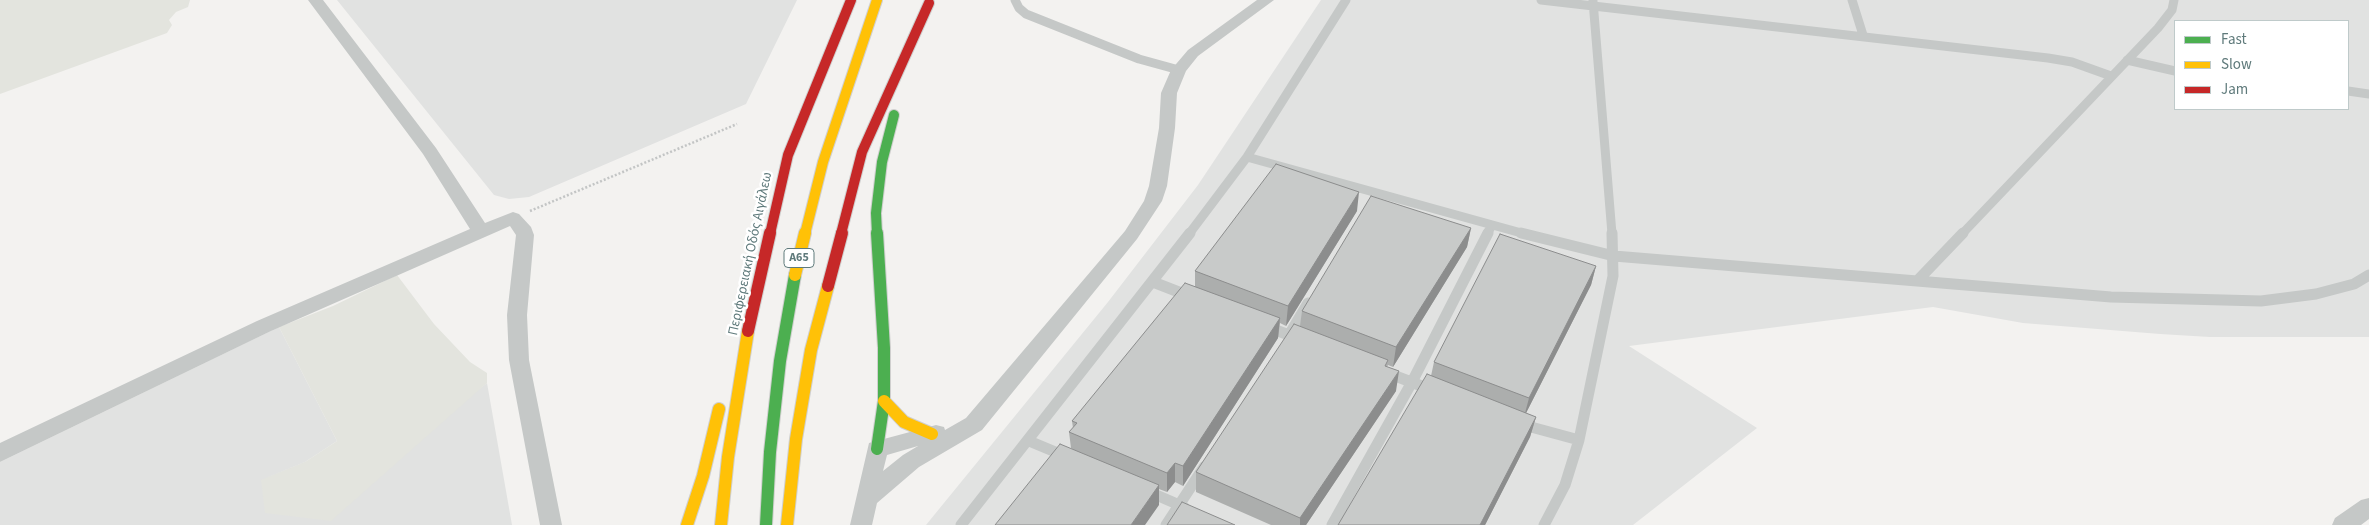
<!DOCTYPE html>
<html>
<head>
<meta charset="utf-8">
<style>
	body { margin:0 }
	#map { position:relative; width:2369px; height:525px; overflow:hidden; background:#f3f2f0; font-family:"Source Sans 3",sans-serif }
	canvas { display:block }
	.legend { position:absolute; left:2174px; top:20px; width:175px; height:90px; box-sizing:border-box; background:#fff; border:1px solid #bfcaca; margin:0; padding:6px 9px; list-style:none; font-size:15px; color:#5f7a7b }
	.legend li { display:flex; align-items:center; gap:10px; height:25px }
	.legend b { width:25px; border:1px solid #bfcaca }
</style>
</head>
<body>
<div id="map">
<canvas width="2369" height="525"></canvas>
<ul class="legend">
<li><b style="height:6px;background:#4caf50"></b>Fast</li>
<li><b style="height:6px;background:#ffc107"></b>Slow</li>
<li><b style="height:6px;background:#c62828"></b>Jam</li>
</ul>
</div>
<script>
const context = document.querySelector('canvas').getContext('2d');
context.lineJoin = 'round';
function fill(path, color) { context.fillStyle = color; context.fill(path, 'evenodd'); }
const poly = rows => new Path2D(rows.map(r => 'M' + r).join(''));
function strokePath(path, color, width, dash) { context.strokeStyle = color; context.lineWidth = width; context.lineCap = dash ? 'butt' : 'round'; context.setLineDash(dash || []); context.stroke(path); }
function drawText(font, color, halo, rows, align = 'center') {
  context.font = font + ' "Source Sans 3",sans-serif'; context.lineWidth = 5; context.setLineDash([]); context.textBaseline = 'middle'; context.strokeStyle = halo; context.fillStyle = color; for (const [text, x, y, turn = 0] of rows) {
    context.save(); context.translate(x, y); context.rotate((+turn || 0) * Math.PI / 180); context.textAlign = isNaN(turn) ? turn : align; if (halo) context.strokeText(text, 0, 0); context.fillText(text, 0, 0); context.restore();
  }
}
const built = poly([
	[337,0,797,0,746,104,529,197,509,199,494,195],
	[1321,0,2369,0,2369,337,2210,337,2160,334,2023,323,1933,307,1629,346,1757,428,1633,525,926,525,1108,302,1198,185],
	[2175,21,2348,21,2348,109,2175,109],
	[279,327,337,441,305,462,261,480,471,395,487,383,512,525,0,525,0,462]
]);
const green = poly([
	[0,0,190,0,188,7,176,12,169,20,172,25,167,33,0,94],
	[397,275,434,324,470,362,487,373,487,383,331,521,265,513,261,480,305,462,337,441,279,327,333,306]
]);
const path = poly([
	[530,211,737,124]
]);
const laneFar1 = poly([
	[1015,0,1019,8,1026,14,1139,59,1179,70],
	[1541,0,2048,58,2072,62,2111,76],
	[1852,0,1863,35],
	[1593,1,1612,234],
	[2127,60,2175,71],
	[2348,91,2369,94],
	[1247,157,1525,234],
	[1189,234,1247,157,1346,0],
	[1487,234,1492,225],
	[1962,234,2158,28,2172,10,2174,0]
]);
const lane = poly([
	[1521,233,1614,256,2111,297,2261,301,2316,294,2354,284,2369,275],
	[1918,280,1963,233],
	[1153,282,1189,296],
	[1268,327,1299,339],
	[1289,335,1308,303],
	[1385,372,1432,390],
	[1520,424,1579,440],
	[1029,441,1065,456],
	[1147,491,1184,507],
	[961,525,1190,233],
	[1166,525,1204,467],
	[1332,525,1412,382,1488,233],
	[1544,525,1565,485,1579,440,1613,276,1612,233]
]);
const street = poly([
	[308,0,323,0,436,148,485,223,513,212,519,214,531,227,534,235,527,315,529,360,562,525,540,525,509,360,507,315,516,235,510,226,271,331,0,462,0,443,257,321,470,229,423,154,308,0],
	[1257,0,1274,0,1198,56,1186,71,1177,93,1175,128,1167,186,1162,201,1137,239,982,430,919,467,877,503,872,525,850,525,869,443,936,425,944,427,945,430,966,418,1125,231,1144,201,1149,186,1159,128,1161,93,1171,70,1188,50,1257,0],
	[918,446,903,455,883,471,887,455,918,446],
	[2369,498,2369,519,2361,525,2332,525,2335,518,2361,500,2369,498]
]);
const fastFar1 = poly([
	[877,234,876,213,882,162,894,115]
]);
const fast = poly([
	[877,449,884,401,884,348,877,233],
	[766,525,770,452,780,361,795,275]
]);
const slowFar1 = poly([
	[805,234,823,162,877,0]
]);
const slow = poly([
	[795,275,805,233],
	[884,401,904,422,932,434],
	[687,525,703,476,719,409],
	[721,525,728,457,748,331],
	[787,525,796,439,811,350,828,286]
]);
const jamFar1 = poly([
	[770,234,788,155,851,0],
	[841,234,862,152,929,3]
]);
const jam = poly([
	[828,286,842,233],
	[748,331,770,233]
]);
const wall = poly([
	[1357,211,1286,326,1280,323,1278,338,1183,486,1175,482,1167,492,1159,489,1159,505,1071,448,1069,432,1073,428,1072,421,1195,286,1195,271],
	[1471,228,1467,247,1393,367,1388,365,1387,367,1396,391,1306,525,1271,525,1196,492,1196,472,1300,326,1302,311],
	[1596,266,1591,285,1526,413,1536,417,1530,437,1485,525,1338,525,1431,376,1434,362]
]);
const shadedWall = poly([
	[1359,192,1357,211,1286,326,1288,306],
	[1471,228,1467,247,1393,367,1396,347],
	[1596,266,1591,285,1524,417,1529,398],
	[1280,318,1278,338,1183,486,1183,466],
	[1399,371,1396,391,1306,525,1300,525,1300,518],
	[1536,417,1530,437,1485,525,1480,525],
	[1175,463,1175,482,1167,492,1167,473],
	[1159,485,1159,505,1145,525,1131,525]
]);
const building = poly([
	[1276,164,1359,192,1288,306,1195,271,1276,164],
	[1371,196,1471,228,1396,347,1302,311,1371,196],
	[1500,234,1596,266,1529,398,1434,362,1500,234],
	[1185,283,1280,318,1183,466,1175,463,1167,473,1069,432,1077,423,1072,421,1185,283],
	[1294,324,1388,360,1385,366,1399,371,1300,518,1196,472,1294,324],
	[1427,374,1536,417,1480,525,1338,525,1427,374],
	[1060,444,1159,485,1131,525,995,525,1060,444],
	[1182,502,1235,525,1167,525,1182,502]
]);
const shields = [
	[799,258,30]
];
const shieldNames = [
	["Α65",799,258]
];
const streetNames = [
	["Περιφερειακή Οδός Αιγάλεω",751,254,-78]
];
fill(built, '#e1e2e1');
fill(green, '#e3e4de');
strokePath(fastFar1, '#cfcfce', 12);
strokePath(fast, '#cfcfce', 14);
strokePath(slowFar1, '#cfcfce', 12);
strokePath(slow, '#cfcfce', 14);
strokePath(jamFar1, '#cfcfce', 12);
strokePath(jam, '#cfcfce', 14);
strokePath(path, '#c3c5c5', 2.5, [2, 2]);
strokePath(laneFar1, '#c5c8c7', 9);
strokePath(lane, '#c5c8c7', 11);
fill(street, '#c5c8c7');
strokePath(fastFar1, '#4caf50', 10);
strokePath(fast, '#4caf50', 12);
strokePath(slowFar1, '#ffc107', 10);
strokePath(slow, '#ffc107', 12);
strokePath(jamFar1, '#c62828', 10);
strokePath(jam, '#c62828', 12);
fill(wall, '#acaead');
fill(shadedWall, '#8c8d8d');
fill(building, '#c8cac9');
strokePath(building, '#8c8d8d', 1);
for (const [x, y, w] of shields) { const box = new Path2D(); box.roundRect(x - w / 2, y - 9.5, w, 19, 4); context.fillStyle = '#fff'; context.fill(box); strokePath(box, '#5f7a7b', 1); }
drawText('bold 12px', '#5f7a7b', null, shieldNames);
drawText('14px', '#5f7a7b', '#fff', streetNames);
</script>
</body>
</html>
